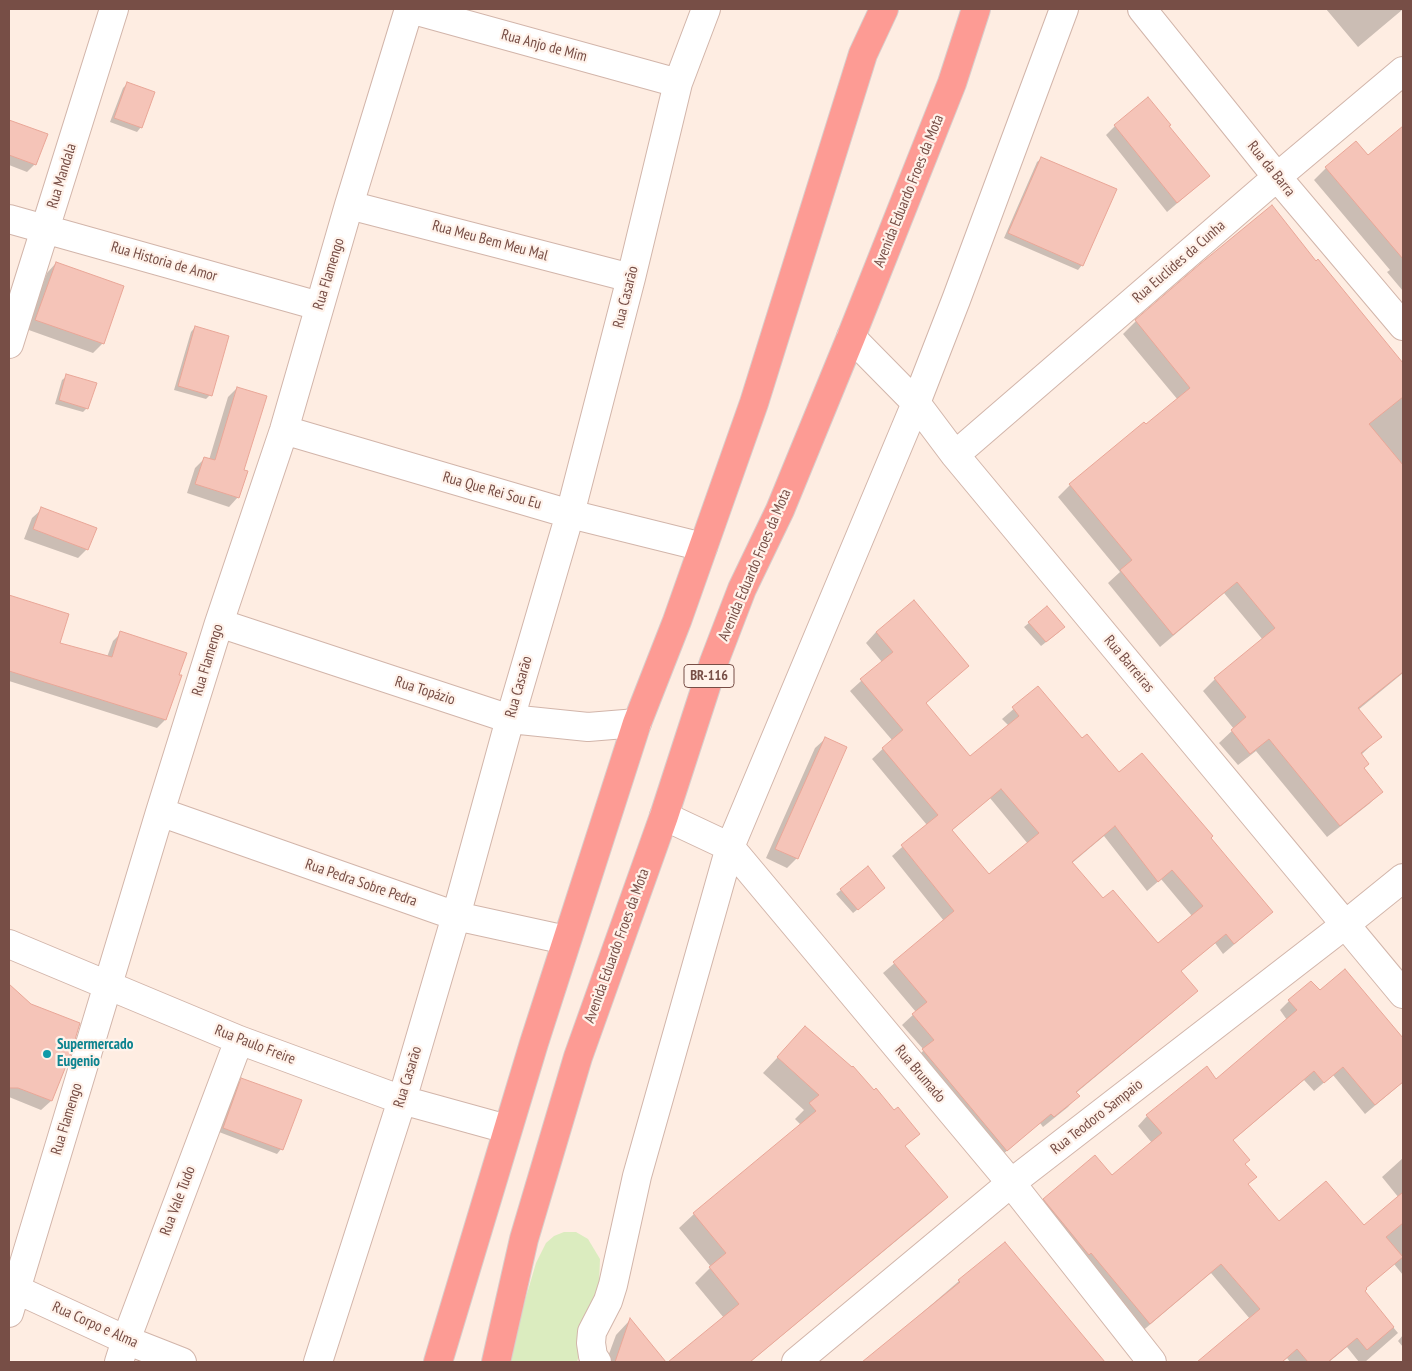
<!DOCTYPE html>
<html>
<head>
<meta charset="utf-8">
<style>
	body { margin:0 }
	#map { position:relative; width:1412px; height:1371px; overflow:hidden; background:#feede2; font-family:"PT Sans Narrow",sans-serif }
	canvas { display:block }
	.frame { position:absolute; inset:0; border:10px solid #774e46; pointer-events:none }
</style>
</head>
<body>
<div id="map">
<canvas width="1412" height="1371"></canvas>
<div class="frame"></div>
</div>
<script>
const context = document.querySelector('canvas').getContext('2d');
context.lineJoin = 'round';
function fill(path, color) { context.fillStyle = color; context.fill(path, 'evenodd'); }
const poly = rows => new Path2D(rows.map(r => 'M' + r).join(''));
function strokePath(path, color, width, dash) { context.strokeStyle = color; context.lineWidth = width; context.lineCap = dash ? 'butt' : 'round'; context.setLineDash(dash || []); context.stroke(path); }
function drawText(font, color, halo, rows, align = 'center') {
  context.font = font + ' "PT Sans Narrow",sans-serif'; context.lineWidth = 4.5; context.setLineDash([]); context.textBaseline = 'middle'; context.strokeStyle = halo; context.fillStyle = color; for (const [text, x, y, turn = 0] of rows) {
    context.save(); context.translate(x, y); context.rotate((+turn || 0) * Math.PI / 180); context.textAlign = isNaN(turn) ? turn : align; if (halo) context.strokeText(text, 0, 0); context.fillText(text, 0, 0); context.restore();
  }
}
const green = poly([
	[564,1232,576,1232,588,1239,600,1259,599,1284,577,1362,507,1362,536,1263,546,1243,554,1236]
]);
const shadow = poly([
	[1326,9,1403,9,1403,12,1402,10,1358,47],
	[127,84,141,127,137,132,110,122,123,88],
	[9,121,46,135,35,164,27,172,9,165],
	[1115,126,1167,127,1209,176,1167,212,1106,135],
	[1403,128,1403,291,1387,272,1390,270,1314,180,1326,168,1368,157],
	[1042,158,1082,265,1078,270,1004,238,1037,162],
	[1316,262,1403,364,1403,673,1358,710,1380,737,1361,755,1363,769,1381,792,1369,804,1327,837,1256,751,1238,765,1219,743,1234,729,1203,691,1215,679,1263,640,1224,593,1160,647,1108,583,1120,572,1058,497,1070,485,1178,400,1123,334,1136,321,1201,265],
	[56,263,103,343,93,353,26,329,47,273],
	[195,327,210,395,206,399,174,390,191,332],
	[67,376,87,408,83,412,55,404,62,380],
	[237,388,243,471,238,497,229,507,187,493,195,468,205,458,209,460,228,397],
	[42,509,87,549,78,558,24,539,32,518],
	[9,597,67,614,58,644,107,657,113,641,121,633,165,720,157,728,9,681],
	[1047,608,1059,632,1041,646,1024,627],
	[876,632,967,666,925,704,970,758,1009,726,1002,719,1038,688,1082,740,1119,774,1210,838,1272,912,1223,954,1215,943,1180,972,1196,991,1185,1002,1076,1093,1078,1096,1068,1107,1043,1127,1040,1123,996,1160,913,1061,924,1050,902,1025,916,1012,883,973,944,921,892,856,927,825,872,759,892,740,850,691,882,662,866,643],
	[990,798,1028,844,988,876,951,831],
	[1104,836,1147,891,1161,879,1192,916,1157,945,1103,900,1072,863],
	[825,739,797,858,787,868,766,858,815,748],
	[841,890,879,892,853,913,836,894],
	[9,992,23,998,69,1055,51,1101,41,1110,9,1097],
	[1319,992,1393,1032,1403,1045,1403,1082,1365,1114,1333,1075,1314,1091,1304,1080,1232,1141,1244,1164,1255,1177,1247,1185,1279,1223,1364,1227,1399,1198,1382,1177,1403,1158,1403,1275,1394,1264,1363,1291,1398,1333,1365,1362,1359,1362,1347,1347,1329,1362,1290,1362,1287,1358,1282,1362,1199,1362,1250,1319,1211,1273,1140,1333,1034,1209,1044,1200,1112,1176,1152,1143,1138,1126,1147,1116,1215,1080,1287,1020,1280,1010,1289,1001],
	[805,1028,918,1134,904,1147,946,1197,931,1212,750,1362,670,1362,724,1318,695,1283,711,1267,679,1228,694,1214,801,1125,795,1119,804,1110,763,1073],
	[242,1080,281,1149,277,1154,219,1132,237,1084],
	[1005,1243,1102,1362,865,1362,959,1281],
	[630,1320,665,1362,606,1362,616,1335],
	[1403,1335,1403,1347,1398,1341]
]);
const building = poly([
	[127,82,155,92,142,128,114,118,127,82],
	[1148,97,1171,125,1169,126,1210,176,1177,203,1114,125,1148,97],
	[9,120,48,134,36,165,9,155,9,120],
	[1403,126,1403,259,1325,167,1356,141,1368,155,1403,126],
	[1041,157,1117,189,1083,266,1008,233,1041,157],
	[1272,205,1316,261,1318,259,1403,363,1403,397,1369,424,1403,465,1403,672,1358,708,1382,737,1361,753,1369,764,1364,768,1383,792,1340,826,1269,739,1250,754,1231,730,1246,717,1214,678,1275,628,1237,582,1173,635,1120,570,1132,560,1069,484,1144,422,1146,424,1190,388,1135,320,1200,264,1272,205],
	[56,262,124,286,104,344,35,320,56,262],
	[195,326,229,336,212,396,178,386,195,326],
	[66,374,97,383,88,409,59,400,66,374],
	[237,387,267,396,244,470,248,471,239,498,195,484,204,457,215,460,237,387],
	[41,507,97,528,88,550,33,529,41,507],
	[9,595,69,614,60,643,112,657,120,631,187,653,179,675,182,675,166,720,9,671,9,595],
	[914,600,969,666,926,703,970,756,1019,716,1012,707,1038,686,1082,738,1087,734,1119,772,1142,753,1213,836,1211,838,1273,912,1234,944,1226,934,1181,971,1198,991,1076,1092,1080,1096,1054,1117,1051,1114,1007,1151,922,1049,934,1040,912,1014,927,1002,893,962,954,911,901,845,938,815,882,748,903,730,860,679,893,652,876,632,914,600],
	[1001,789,1039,833,989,874,952,830,1001,789],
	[1115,826,1158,882,1172,870,1203,906,1158,943,1113,890,1103,898,1072,862,1115,826],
	[1047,606,1065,627,1046,642,1028,622,1047,606],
	[825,737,847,747,798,859,775,849,825,737],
	[868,866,885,888,858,910,840,889,868,866],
	[1345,969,1403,1038,1403,1082,1375,1105,1343,1067,1324,1083,1314,1071,1233,1140,1250,1160,1245,1164,1257,1177,1248,1184,1279,1221,1326,1181,1364,1225,1403,1192,1403,1223,1386,1237,1403,1257,1366,1288,1367,1289,1365,1291,1394,1327,1367,1350,1357,1338,1328,1362,1308,1362,1297,1349,1282,1362,1197,1362,1260,1309,1221,1264,1150,1324,1091,1253,1089,1255,1043,1199,1095,1155,1112,1175,1162,1133,1146,1115,1207,1066,1216,1079,1297,1010,1288,1000,1311,981,1320,990,1345,969],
	[9,984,31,1004,80,1023,70,1056,52,1101,18,1088,9,1088,9,984],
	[805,1026,852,1067,853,1066,874,1090,876,1088,894,1110,898,1107,920,1134,905,1146,948,1197,750,1362,668,1362,739,1304,709,1267,726,1253,693,1213,816,1111,809,1103,819,1095,777,1057,805,1026],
	[241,1078,302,1100,283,1150,223,1128,241,1078],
	[1005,1242,1105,1362,862,1362,960,1282,958,1280,1005,1242],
	[630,1318,666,1362,615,1362,630,1318]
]);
const minor = poly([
	[410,9,678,83],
	[1142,9,1277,177,1403,326],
	[349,205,631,278],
	[9,219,319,306],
	[851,337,916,403,955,455,1403,994],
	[9,344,114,9],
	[284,430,570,514,703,547],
	[955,455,1277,177,1403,71],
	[219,623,510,719,588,727,637,723],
	[160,812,456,916,566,940],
	[664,816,730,847,1011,1183,1152,1362],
	[9,944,239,1040,402,1100,507,1129],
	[9,1286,126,1340,182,1362],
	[9,1313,160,812,219,623,284,430,349,205,409,9],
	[119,1362,126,1340,239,1040],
	[318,1362,402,1100,456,916,510,719,570,514,631,278,678,83,706,9],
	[597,1362,593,1356,591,1343,592,1332,608,1301,613,1285,637,1176,730,847,916,403,956,300,1064,9],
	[796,1362,1011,1183,1346,924,1403,878]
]);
const highway = poly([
	[438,1362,534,1043,637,723,677,621,754,403,863,54,884,9],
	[496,1362,524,1239,578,1057,664,816,714,662,742,589,780,510,851,337,952,83,976,9]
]);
const markers = [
	[47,1054,5,"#0f9aa8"]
];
const shields = [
	[709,676,50]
];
const shieldNames = [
	["BR-116",709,676]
];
const streetNames = [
	["Rua Anjo de Mim",544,46,15],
	["Rua da Barra",1271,169,51],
	["Rua Mandala",62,176,-73],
	["Avenida Eduardo Froes da Mota",909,191,-68],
	["Rua Meu Bem Meu Mal",490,241,15],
	["Rua Historia de Amor",164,262,16],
	["Rua Euclides da Cunha",1179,262,-41],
	["Rua Flamengo",329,274,-73],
	["Rua Casarão",626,297,-76],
	["Rua Que Rei Sou Eu",492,491,16],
	["Avenida Eduardo Froes da Mota",755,565,-67],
	["Rua Flamengo",208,660,-73],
	["Rua Barreiras",1129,664,50],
	["Rua Casarão",519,687,-74],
	["Rua Topázio",425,691,18],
	["Rua Pedra Sobre Pedra",361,883,19],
	["Avenida Eduardo Froes da Mota",617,946,-70],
	["Rua Paulo Freire",255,1045,21],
	["Rua Brumado",920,1074,50],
	["Rua Casarão",408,1077,-73],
	["Rua Teodoro Sampaio",1097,1117,-38],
	["Rua Flamengo",67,1119,-73],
	["Rua Vale Tudo",178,1201,-69],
	["Rua Corpo e Alma",95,1325,24]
];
const cultureNames = [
	["Supermercado",57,1045],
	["Eugenio",57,1062]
];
fill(green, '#dbecbf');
fill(shadow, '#0003');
fill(building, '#f5c4b8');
strokePath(building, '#e9a697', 1);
strokePath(minor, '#d2b5aa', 30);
strokePath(highway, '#d9cdcb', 30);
strokePath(minor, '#fff', 28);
strokePath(highway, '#fd9b94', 28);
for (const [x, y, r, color] of markers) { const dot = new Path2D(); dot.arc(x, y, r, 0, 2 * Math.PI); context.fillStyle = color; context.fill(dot); strokePath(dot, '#fff2ea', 2); }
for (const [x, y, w] of shields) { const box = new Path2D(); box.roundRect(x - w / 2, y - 11.5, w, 23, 4); context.fillStyle = '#fff2ea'; context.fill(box); strokePath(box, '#774e46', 1); }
drawText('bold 14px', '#774e46', null, shieldNames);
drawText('15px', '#774e46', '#fff2ea', streetNames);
drawText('bold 15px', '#0d838f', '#fff2ea', cultureNames, 'left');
</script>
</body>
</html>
